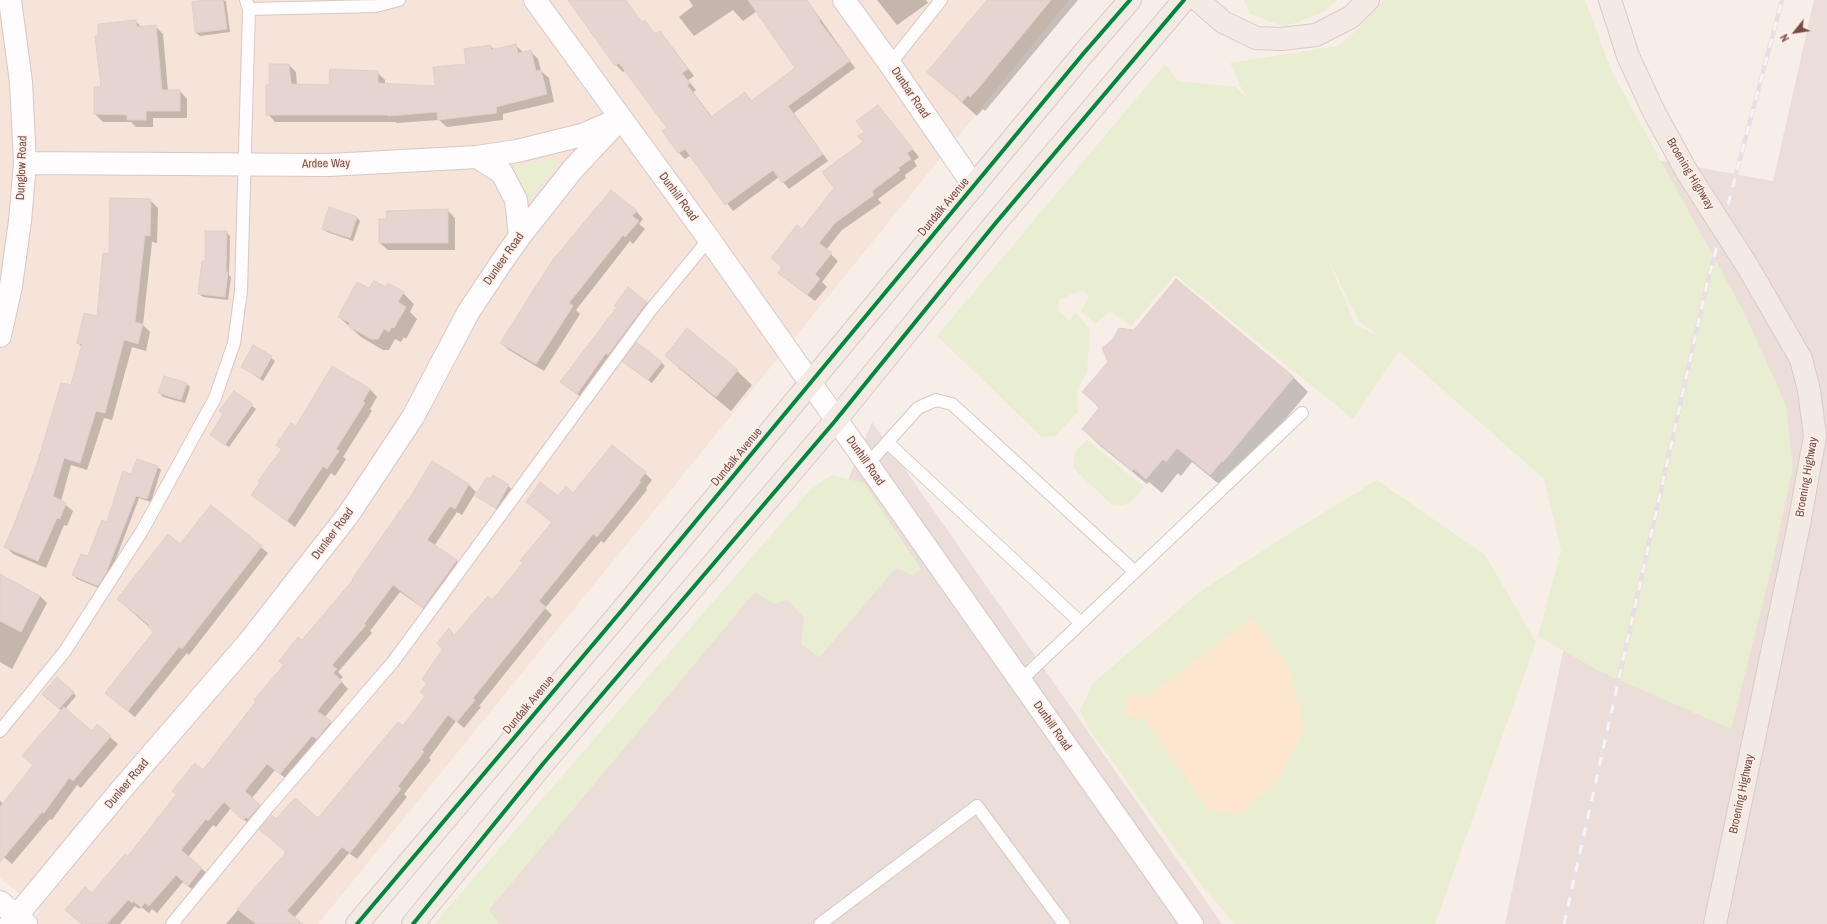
<!DOCTYPE html>
<html>
<head>
<meta charset="utf-8">
<style>
	body { margin:0 }
	#map { position:relative; width:1827px; height:924px; overflow:hidden; background:#f8eee8; font-family:"Archivo Narrow",sans-serif }
	canvas { display:block }
	.north { position:absolute; left:1775px; top:12px; width:40px; height:40px; -webkit-text-stroke:3px #fff2eb; paint-order:stroke; rotate:240deg; font-size:11px; font-weight:700; line-height:16px; text-align:center; color:#794b46 }
	.north::after { content:''; display:block; margin:auto; width:14px; height:18px; background:#794b46; clip-path:polygon(50% 0,100% 100%,50% 72%,0 100%) }
</style>
</head>
<body>
<div id="map">
<canvas width="1827" height="924"></canvas>
<div class="north">N</div>
</div>
<script>
const context = document.querySelector('canvas').getContext('2d');
context.lineJoin = 'round';
function fill(path, color) { context.fillStyle = color; context.fill(path, 'evenodd'); }
const poly = rows => new Path2D(rows.map(r => 'M' + r).join(''));
function strokePath(path, color, width, dash) { context.strokeStyle = color; context.lineWidth = width; context.lineCap = dash ? 'butt' : 'round'; context.setLineDash(dash || []); context.stroke(path); }
function drawText(font, color, halo, rows, align = 'center') {
  context.font = font + ' "Archivo Narrow",sans-serif'; context.lineWidth = 3; context.setLineDash([]); context.textBaseline = 'middle'; context.strokeStyle = halo; context.fillStyle = color; for (const [text, x, y, turn = 0] of rows) {
    context.save(); context.translate(x, y); context.rotate((+turn || 0) * Math.PI / 180); context.textAlign = isNaN(turn) ? turn : align; if (halo) context.strokeText(text, 0, 0); context.fillText(text, 0, 0); context.restore();
  }
}
const residential = poly([
	[0,0,1069,0,318,924,30,924,40,911,0,878]
]);
const industrial = poly([
	[1814,0,1827,0,1827,924,1505,924,1597,493,1239,84,1773,181],
	[872,422,1222,924,466,924,848,480]
]);
const green = poly([
	[1244,0,1337,0,1325,11,1285,27,1250,14],
	[1384,0,1585,0,1611,70,1744,312,1786,405,1793,467,1772,565,1731,729,1599,671,1538,636,1561,551,1544,479,1399,351,1353,419,1175,275,1131,326,1110,311,1095,324,1081,311,1089,296,1082,290,1059,300,1058,311,1070,321,1075,312,1090,329,1087,372,1077,390,1078,412,1055,436,1042,437,937,336,1165,64,1178,81,1236,87,1247,99,1230,63,1338,46,1360,27],
	[1328,259,1359,321,1379,336,1355,325],
	[556,158,559,163,527,203,507,169],
	[1087,440,1144,487,1130,503,1122,505,1111,504,1073,468,1075,452],
	[831,475,864,483,921,569,913,575,896,568,819,658,801,643,804,618,787,600,774,604,755,592,489,910,500,924,434,924,810,490],
	[1377,480,1485,555,1536,642,1435,924,1235,924,1204,889,1090,730,1080,711,1093,683,1201,591,1279,540]
]);
const sand = poly([
	[1252,618,1289,667,1305,730,1278,780,1240,815,1207,808,1144,718,1126,717,1127,694,1148,696]
]);
const shadow = poly([
	[213,0,224,0,226,2,230,32,200,36,196,33,193,3],
	[570,0,625,0,642,23,645,21,656,35,660,32,666,39,694,76,688,80,696,90,693,92,712,117,745,93,752,101,796,68,757,11,743,21,733,10,694,36,679,17,693,6,689,0,807,0,855,68,794,113,828,161,789,189,779,177,733,211,691,155,685,159,679,153,663,132,668,128,625,70,623,72,616,65],
	[877,0,926,0,928,3,897,25],
	[988,0,1078,0,985,111,983,109,977,116,928,72],
	[136,21,142,28,155,26,163,34,168,91,180,91,187,99,187,118,153,118,153,127,136,127,131,122,103,122,95,114,95,88,102,88],
	[515,45,523,52,530,51,538,59,541,71,549,78,554,102,503,114,503,120,447,127,439,120,397,123,395,122,275,122,268,114,270,86,289,65,296,72,297,85,330,86,377,72,385,80,385,85,436,87,490,46,495,50],
	[878,106,919,157,914,161,917,166,905,175,906,178,878,199,881,203,842,230,826,250,838,261,822,282,827,287,815,301,779,273,783,268,772,258,802,230,835,188,864,143,865,132],
	[150,200,158,208,157,243,152,242,143,325,150,332,146,351,132,347,112,420,104,418,87,470,71,465,61,501,73,511,67,526,64,525,46,568,13,554,5,546,72,387,82,347,78,343,97,318,110,255],
	[447,210,455,218,455,250,388,250,380,243,388,220],
	[636,211,643,219,639,224,645,229,633,244,630,241,576,310,580,314,544,371,509,350,501,343],
	[356,217,360,221,353,241,327,232,323,229],
	[226,232,230,236,229,275,231,277,228,300,203,297,199,294,206,262],
	[386,288,403,293,414,304,410,312,417,319,406,339,404,337,401,342,395,339,389,350,383,350,361,337,339,317,370,290],
	[647,302,650,306,612,358,610,356,581,397,564,385],
	[688,330,737,371,752,385,731,411,681,370,666,356],
	[254,346,275,361,263,381,242,367],
	[661,362,665,366,652,383,627,365],
	[332,367,370,389,377,397,370,409,372,411,343,457,346,459,335,476,331,473,295,527,252,495,283,450,277,445,296,428],
	[1293,377,1308,392,1238,476,1225,489,1192,462,1181,476,1178,473,1162,493,1149,482,1147,484,1098,444,1083,429,1100,409,1084,392],
	[186,383,190,387,185,403,163,397,159,393],
	[234,392,256,409,229,447,211,435,224,414],
	[138,460,158,467,161,470,151,502,139,498,109,577,101,589,77,579,73,575,89,558,132,476],
	[433,463,469,485,476,492,462,515,457,512,434,546,457,561,463,568,431,614,400,592,370,631,372,633,338,672,343,677,340,680,348,689,324,718,337,729,288,780,275,770,252,798,267,812,251,826,231,808,216,827,213,825,188,857,209,875,195,892,183,882,157,913,152,909,149,913,141,907,139,909,135,906,120,924,82,924,74,917,203,771,302,641,355,580,413,495],
	[645,473,652,480,646,488,647,490,604,543,601,541,545,608,552,615,479,706,481,707,464,728,456,721,429,758,431,760,404,794,407,797,357,859,349,853,289,924,226,924,287,852,268,836,276,820,319,820,403,727,426,697,428,684,443,650,449,630,455,637,493,601,524,564,553,523,527,502,574,494],
	[494,477,512,489,500,511,476,496],
	[211,507,268,553,189,655,187,653,135,717,113,699,155,632,125,606,180,545],
	[0,575,40,596,47,603,12,669,0,662],
	[73,693,76,696,65,709,92,732,97,726,118,744,81,788,77,785,52,820,50,819,12,864,0,854,0,801,4,804,34,766,62,711,46,698]
]);
const building = poly([
	[205,0,223,0,227,29,195,33,192,2,205,0],
	[568,0,626,0,642,22,645,20,655,34,660,31,688,69,682,73,690,83,687,85,711,117,745,92,751,101,795,68,748,0,807,0,820,20,819,21,850,61,788,106,823,154,782,183,773,170,725,205,685,149,678,153,662,131,667,128,619,63,615,66,568,0],
	[987,0,1051,0,977,90,970,97,968,95,962,102,927,72,987,0],
	[136,20,137,27,156,25,162,90,180,90,180,111,146,111,146,120,127,120,127,115,94,114,94,87,101,87,95,36,98,36,98,24,136,20],
	[516,44,518,53,531,50,536,71,541,70,547,94,496,107,497,113,438,120,437,112,388,116,388,115,266,115,266,85,269,85,269,64,289,64,291,84,329,85,330,69,378,71,378,83,435,86,433,67,466,64,464,49,491,45,491,50,516,44],
	[878,105,913,149,907,153,911,159,898,168,900,170,872,191,874,195,835,223,819,243,832,253,815,274,820,279,807,295,778,273,782,267,771,258,797,225,802,229,834,188,822,172,863,142,858,136,864,132,856,121,878,105],
	[611,190,637,211,632,216,639,221,625,237,623,235,569,303,573,306,536,364,500,343,552,261,611,190],
	[110,198,151,199,150,236,145,235,135,322,143,324,138,344,124,340,105,413,96,411,80,463,64,458,53,496,66,503,60,519,57,518,38,561,4,547,14,525,38,461,61,383,71,385,82,344,77,343,84,313,97,316,103,253,109,254,110,198],
	[329,207,357,217,350,238,322,229,329,207],
	[448,209,448,243,379,243,379,219,387,219,386,211,448,209],
	[205,231,227,231,226,272,228,272,225,297,198,294,202,261,205,261,205,231],
	[1176,279,1294,377,1223,462,1222,461,1210,475,1177,448,1166,462,1163,459,1146,479,1134,469,1132,471,1082,429,1100,407,1082,392,1108,362,1102,348,1113,339,1119,328,1134,330,1176,279],
	[374,281,386,287,388,283,404,292,398,302,406,307,394,328,392,327,389,332,384,329,378,339,371,339,348,326,350,323,338,317,357,282,369,288,374,281],
	[628,287,647,302,610,352,608,355,606,353,577,394,560,382,617,307,614,306,628,287],
	[687,328,738,370,716,397,665,356,687,328],
	[636,342,662,362,648,380,622,361,636,342],
	[253,345,272,356,260,378,241,367,253,345],
	[332,366,370,389,363,401,365,403,336,449,339,451,327,469,323,466,287,521,251,495,260,482,258,481,282,449,276,445,291,423,296,426,332,366],
	[164,376,187,383,181,400,158,393,164,376],
	[234,391,253,404,225,445,210,435,223,414,219,411,234,391],
	[612,445,646,472,639,481,641,482,597,537,593,534,539,601,546,607,473,698,475,700,457,722,448,715,422,750,424,752,398,786,401,789,350,853,342,847,287,911,303,924,256,924,237,909,286,852,259,829,272,815,276,819,295,798,318,818,398,722,403,726,425,696,420,692,427,684,422,679,442,650,437,643,449,628,454,636,488,596,492,600,523,563,520,561,552,522,526,502,540,482,558,496,566,486,573,493,612,445],
	[137,459,158,466,147,499,136,496,106,573,98,586,72,575,81,554,88,556,102,520,107,522,123,471,131,474,137,459],
	[432,461,469,484,455,509,450,506,427,540,457,560,423,608,393,585,364,624,366,625,332,665,337,669,333,673,342,681,317,711,331,721,317,739,312,736,280,774,267,764,245,791,260,805,248,819,246,817,243,820,224,802,208,821,206,819,181,850,202,868,188,886,176,875,149,906,145,903,141,907,133,901,132,903,128,900,107,924,82,924,65,910,85,887,92,893,125,854,128,856,176,795,172,791,195,763,203,770,256,702,254,700,284,665,279,661,298,637,302,640,353,580,352,579,412,494,432,461],
	[493,475,509,485,496,508,475,496,487,477,491,479,493,475],
	[211,505,262,546,182,649,179,647,128,711,105,693,154,631,148,627,149,625,117,599,168,534,180,544,211,505],
	[0,574,40,596,21,632,0,621,0,574],
	[57,677,74,692,59,709,42,694,57,677],
	[64,707,92,731,97,724,111,736,73,781,69,778,44,813,42,812,0,862,0,807,33,765,22,756,64,707]
]);
const service = poly([
	[249,9,376,6,399,0],
	[890,64,941,0],
	[887,442,1081,623],
	[867,465,918,408,936,400,952,404,1135,572],
	[1020,681,1302,413],
	[0,731,65,651,142,531,215,398,234,343,241,291,249,9,246,0],
	[172,924,268,807,393,662,650,311,709,239],
	[820,924,977,806,1064,924]
]);
const minor = poly([
	[535,0,709,239,1192,924],
	[844,0,890,64,974,186],
	[477,157,502,173,516,200,520,236],
	[25,163,329,165,477,157,517,151,582,135,612,122],
	[0,336,11,286,20,221,25,163,21,82,10,0],
	[0,902,26,924],
	[10,924,121,790,248,643,348,515,413,417,469,311,501,263,520,236,573,169,620,119]
]);
const primary = poly([
	[1198,0,1223,22,1256,38,1281,39,1316,35,1351,17,1368,0],
	[1610,0,1628,56,1654,112,1687,172],
	[357,924,623,609,1083,54,1130,0],
	[413,924,542,765,835,421,994,225,1184,0],
	[1715,924,1799,524,1815,436,1809,390,1801,359,1748,267]
]);
const rail = poly([
	[1564,924,1707,284,1782,0]
]);
const primaryBridge = poly([
	[1687,172,1748,267]
]);
const cycleway = poly([
	[357,924,623,609,1083,54,1130,0],
	[413,924,542,765,835,421,994,225,1184,0]
]);
const streetNames = [
	["Dunbar Road",910,93,56],
	["Ardee Way",326,164,-1],
	["Dunglow Road",22,168,-88],
	["Broening Highway",1690,174,59],
	["Dunhill Road",678,197,54],
	["Dundalk Avenue",944,207,-50],
	["Dunleer Road",504,259,-55],
	["Dundalk Avenue",737,457,-50],
	["Dunhill Road",865,461,55],
	["Broening Highway",1807,477,-80],
	["Dunleer Road",333,534,-53],
	["Dundalk Avenue",529,705,-50],
	["Dunhill Road",1052,726,55],
	["Dunleer Road",127,784,-50],
	["Broening Highway",1742,794,-78]
];
fill(residential, '#f6e3d9');
fill(industrial, '#ebded9');
fill(green, '#e9edd1');
fill(sand, '#fce6d0');
fill(shadow, '#0003');
fill(building, '#e5d4cf');
strokePath(building, '#e1cfca', 1);
strokePath(service, '#d6c9c5', 14);
strokePath(minor, '#d6c9c5', 24);
strokePath(primary, '#dacac8', 24);
strokePath(service, '#fefcfc', 12);
strokePath(minor, '#fefcfc', 22);
strokePath(primary, '#f3eae4', 22);
strokePath(rail, '#e4e0e5', 4.5);
strokePath(rail, '#fff2eb', 3, [9]);
strokePath(primaryBridge, '#dacac8', 24, []);
strokePath(primaryBridge, '#f3eae4', 22);
strokePath(cycleway, '#00873e', 4);
drawText('12px', '#794b46', '#fff2eb', streetNames);
</script>
</body>
</html>
